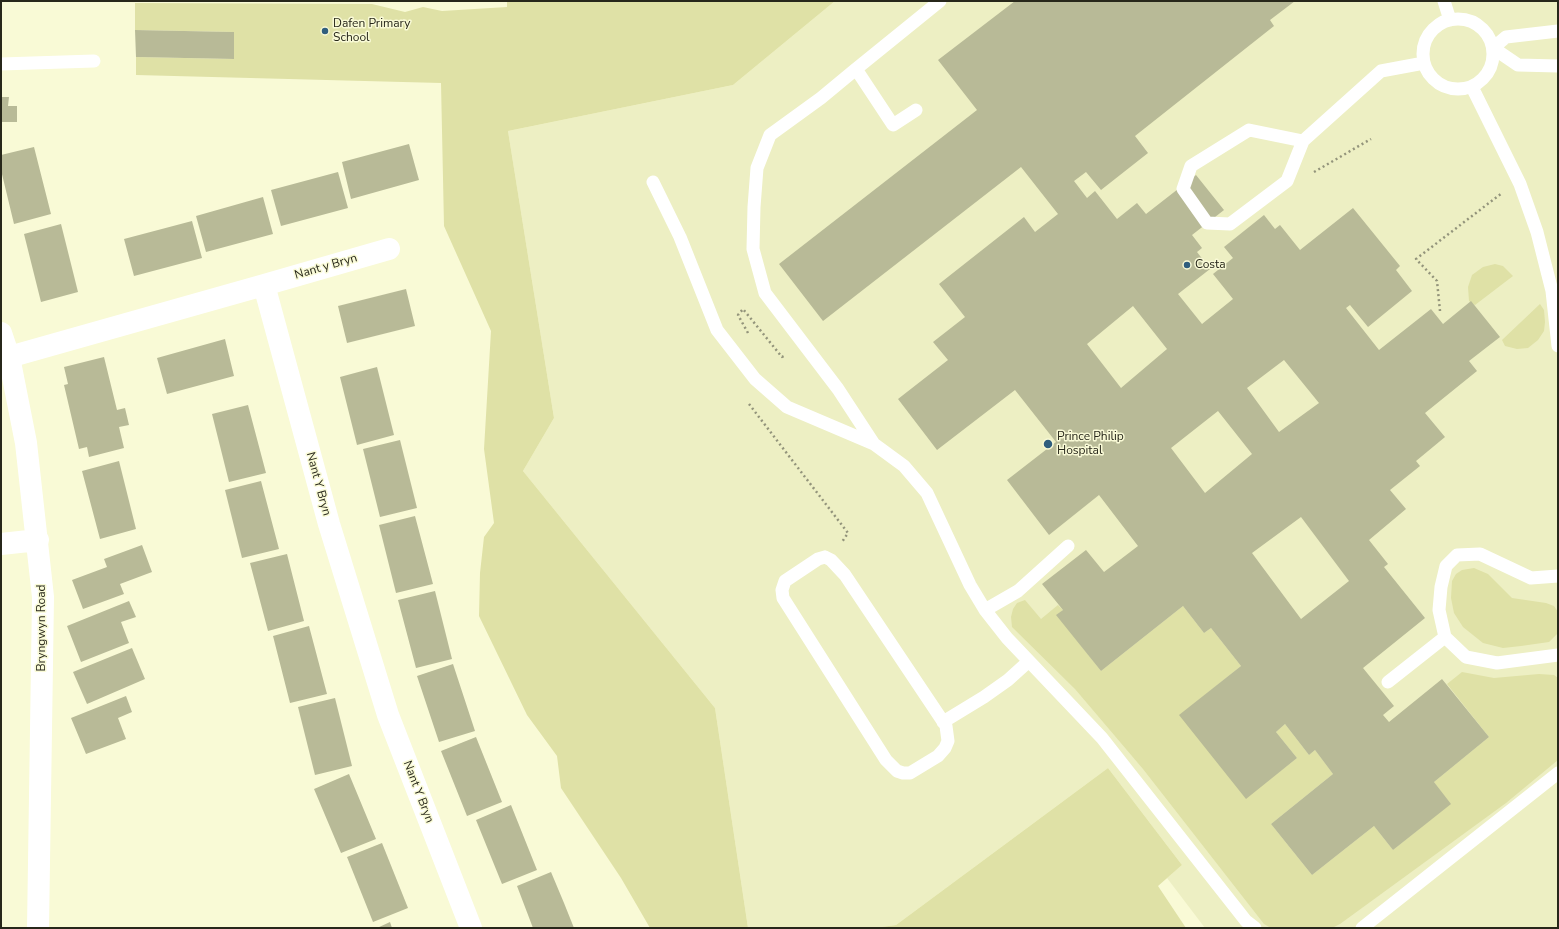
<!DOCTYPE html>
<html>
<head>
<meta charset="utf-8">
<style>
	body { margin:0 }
	#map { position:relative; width:1559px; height:929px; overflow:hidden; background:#f9fad6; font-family:"Nunito Sans",sans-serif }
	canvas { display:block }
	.frame { position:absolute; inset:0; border:2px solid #27271a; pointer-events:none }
</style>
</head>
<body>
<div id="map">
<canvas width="1559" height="929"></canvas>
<div class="frame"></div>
</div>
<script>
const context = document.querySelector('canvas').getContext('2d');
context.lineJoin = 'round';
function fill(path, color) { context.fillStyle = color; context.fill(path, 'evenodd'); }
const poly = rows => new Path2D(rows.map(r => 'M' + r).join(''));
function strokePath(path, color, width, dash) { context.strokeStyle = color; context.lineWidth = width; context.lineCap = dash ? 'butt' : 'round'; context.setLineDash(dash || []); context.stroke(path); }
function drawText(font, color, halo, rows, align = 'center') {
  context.font = font + ' "Nunito Sans",sans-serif'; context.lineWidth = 3; context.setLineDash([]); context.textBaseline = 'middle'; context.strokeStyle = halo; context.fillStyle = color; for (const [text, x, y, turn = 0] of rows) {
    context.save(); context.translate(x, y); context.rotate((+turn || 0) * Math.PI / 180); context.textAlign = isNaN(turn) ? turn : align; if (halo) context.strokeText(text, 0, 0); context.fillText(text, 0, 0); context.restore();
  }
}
const built = poly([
	[835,1,1558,1,1558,928,1205,928,1167,878,1182,865,1108,768,896,925,874,928,748,928,715,708,523,471,554,418,508,131,733,85]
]);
const green = poly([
	[507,1,835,1,733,85,508,131,554,418,523,471,715,708,748,928,650,928,621,878,561,788,557,756,527,715,479,616,480,573,484,537,494,523,484,449,491,331,444,226,441,83,136,75,136,57,233,59,234,32,135,30,135,3,372,4,405,12,423,7,442,11,507,7],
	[1495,264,1503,266,1513,276,1475,305,1469,301,1468,287,1472,275,1483,267],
	[1540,304,1544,310,1545,322,1544,331,1538,340,1528,348,1517,349,1505,346,1502,340],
	[1474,568,1488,574,1512,598,1546,603,1554,606,1558,612,1558,633,1549,642,1521,646,1503,648,1483,643,1463,627,1454,613,1451,598,1452,581,1456,574,1462,570],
	[1025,600,1041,619,1058,605,1063,610,1057,615,1101,671,1183,606,1204,633,1211,628,1241,666,1180,715,1246,798,1297,758,1276,732,1285,724,1309,755,1315,750,1333,774,1271,824,1312,875,1374,826,1393,850,1450,804,1434,782,1489,737,1447,684,1462,672,1494,678,1539,674,1554,675,1558,678,1558,760,1506,803,1340,924,1332,928,1271,928,1264,924,1143,769,1075,689,1012,627,1011,617,1013,609,1017,603],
	[1108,768,1182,865,1158,886,1186,928,874,928,896,925]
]);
const building = poly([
	[1015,1,1295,1,1270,20,1274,26,1135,136,1148,153,1101,190,1086,172,1074,181,1087,198,1095,191,1117,219,1137,203,1146,214,1196,175,1224,210,1192,235,1202,248,1197,252,1210,269,1178,294,1202,324,1233,299,1213,274,1233,258,1224,247,1264,215,1275,229,1280,225,1300,250,1353,208,1400,266,1396,270,1412,291,1368,327,1350,305,1346,308,1379,350,1431,309,1443,324,1471,301,1500,337,1469,361,1477,371,1425,413,1445,437,1416,461,1420,466,1390,490,1406,509,1369,540,1388,564,1384,567,1425,618,1363,668,1394,706,1383,715,1389,722,1442,679,1489,737,1434,782,1451,804,1393,850,1374,826,1312,875,1271,824,1333,774,1315,750,1309,755,1285,724,1276,732,1297,758,1246,799,1179,715,1241,666,1211,628,1204,633,1183,606,1101,671,1056,615,1063,610,1042,584,1086,550,1104,572,1138,546,1099,495,1049,535,1007,480,1056,442,1015,390,937,450,898,399,948,360,933,342,965,317,939,284,1024,217,1035,232,1058,214,1021,167,823,321,779,264,977,110,938,60],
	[1133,306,1167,349,1121,388,1087,344],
	[1284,360,1319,403,1279,432,1247,388],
	[1218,411,1252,454,1205,493,1171,448],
	[1301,517,1349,581,1301,619,1252,553],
	[135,30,234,32,234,59,136,57],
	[1,97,9,97,8,106,17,106,17,122,1,122],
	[409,144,419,180,351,199,342,162],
	[34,147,51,214,14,224,1,170,1,155],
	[338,172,348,208,281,226,271,190],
	[263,197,273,234,206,252,196,216],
	[192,221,202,258,134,276,124,239],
	[61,224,78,292,41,302,24,234],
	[406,289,415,326,347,343,338,306],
	[225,339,234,376,167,394,157,358],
	[104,357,117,410,125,408,129,425,119,427,124,448,89,457,87,447,79,449,64,385,68,384,64,367],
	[377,367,394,435,357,445,340,377],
	[248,405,266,473,229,482,212,414],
	[400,440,417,508,380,517,363,449],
	[119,461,136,529,100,539,82,471],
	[261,481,279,549,242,558,225,490],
	[415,516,433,584,396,593,379,525],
	[142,545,152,572,120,584,124,594,83,609,72,580,107,567,104,559],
	[287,554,304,621,268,631,250,563],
	[435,591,452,659,416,668,398,600],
	[129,601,136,617,121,622,129,643,81,662,67,626],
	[309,626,327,694,290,703,273,636],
	[132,648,145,679,87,704,73,672],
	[453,664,475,731,439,742,417,676],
	[126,696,132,712,118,718,126,739,86,754,71,718],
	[335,698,352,766,315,775,298,707],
	[476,737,502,802,467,816,441,751],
	[349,774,376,839,341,853,314,789],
	[511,805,537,870,502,884,476,820],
	[382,843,408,908,373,922,347,857],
	[551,872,564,903,574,928,533,928,517,886],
	[390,922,392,928,377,928]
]);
const path = poly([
	[1314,172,1371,139],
	[1440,311,1437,281,1416,259,1502,193],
	[748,333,738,315,743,309,782,357,786,355],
	[749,404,848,533,842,542]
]);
const service = poly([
	[1444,1,1450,20],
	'1423 54a35 35 0 1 1 70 0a35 35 0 1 1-70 0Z',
	[1493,48,1518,65,1558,66],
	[1493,48,1506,37,1558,31],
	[1,64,94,61],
	[856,69,821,98,770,135,757,168,754,207,753,249,765,293,838,389,874,444,904,466,927,493,970,585,985,610,1007,638,1102,738,1246,921,1255,928],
	[1472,87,1520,184,1537,232,1552,291,1558,346],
	[916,110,893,125,856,69,940,1],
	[1303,141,1249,130,1191,166,1183,189,1207,223,1230,224,1287,181,1303,141,1381,71,1424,63],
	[653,182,680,237,717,330,755,379,787,407,874,444],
	[825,557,831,560,845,575,946,726,948,741,945,748,938,756,910,773,903,773,897,771,886,760,783,598,782,590,785,581,818,559,825,557],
	[1558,576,1531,578,1480,554,1457,555,1446,566,1441,587,1439,610,1445,637,1466,657,1497,663,1558,655],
	[985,610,1018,591,1068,546],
	[1388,682,1445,637],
	[943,722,984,697,1008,680,1029,661],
	[1362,928,1558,773]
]);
const minor = poly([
	[264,285,389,249],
	[1,333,9,357,26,443,43,597,38,928],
	[9,357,264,285,329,524,388,715,471,928],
	[1,544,38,540]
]);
const markers = [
	[325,31,4,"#2f5e7d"],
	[1187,265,4,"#2f5e7d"],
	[1048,444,5,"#2f5e7d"]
];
const poiNames = [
	["Dafen Primary",333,24],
	["School",333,38],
	["Costa",1195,265],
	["Prince Philip",1057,437],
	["Hospital",1057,451]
];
const streetNames = [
	["Nant y Bryn",326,267,-16],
	["Nant Y Bryn",318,484,75],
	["Bryngwyn Road",42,628,-90],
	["Nant Y Bryn",418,792,69]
];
fill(built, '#edefc3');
fill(green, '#dfe1a6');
fill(building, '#b8ba97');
strokePath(path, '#93947b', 2.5, [2, 3]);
strokePath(service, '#fff', 13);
strokePath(minor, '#fff', 22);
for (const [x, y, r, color] of markers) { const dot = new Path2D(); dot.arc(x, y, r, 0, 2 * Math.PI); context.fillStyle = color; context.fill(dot); strokePath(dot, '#f9fad6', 1.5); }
drawText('12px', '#27271a', '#f9fad6', poiNames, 'left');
drawText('12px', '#27271a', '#f9fad6', streetNames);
</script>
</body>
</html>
